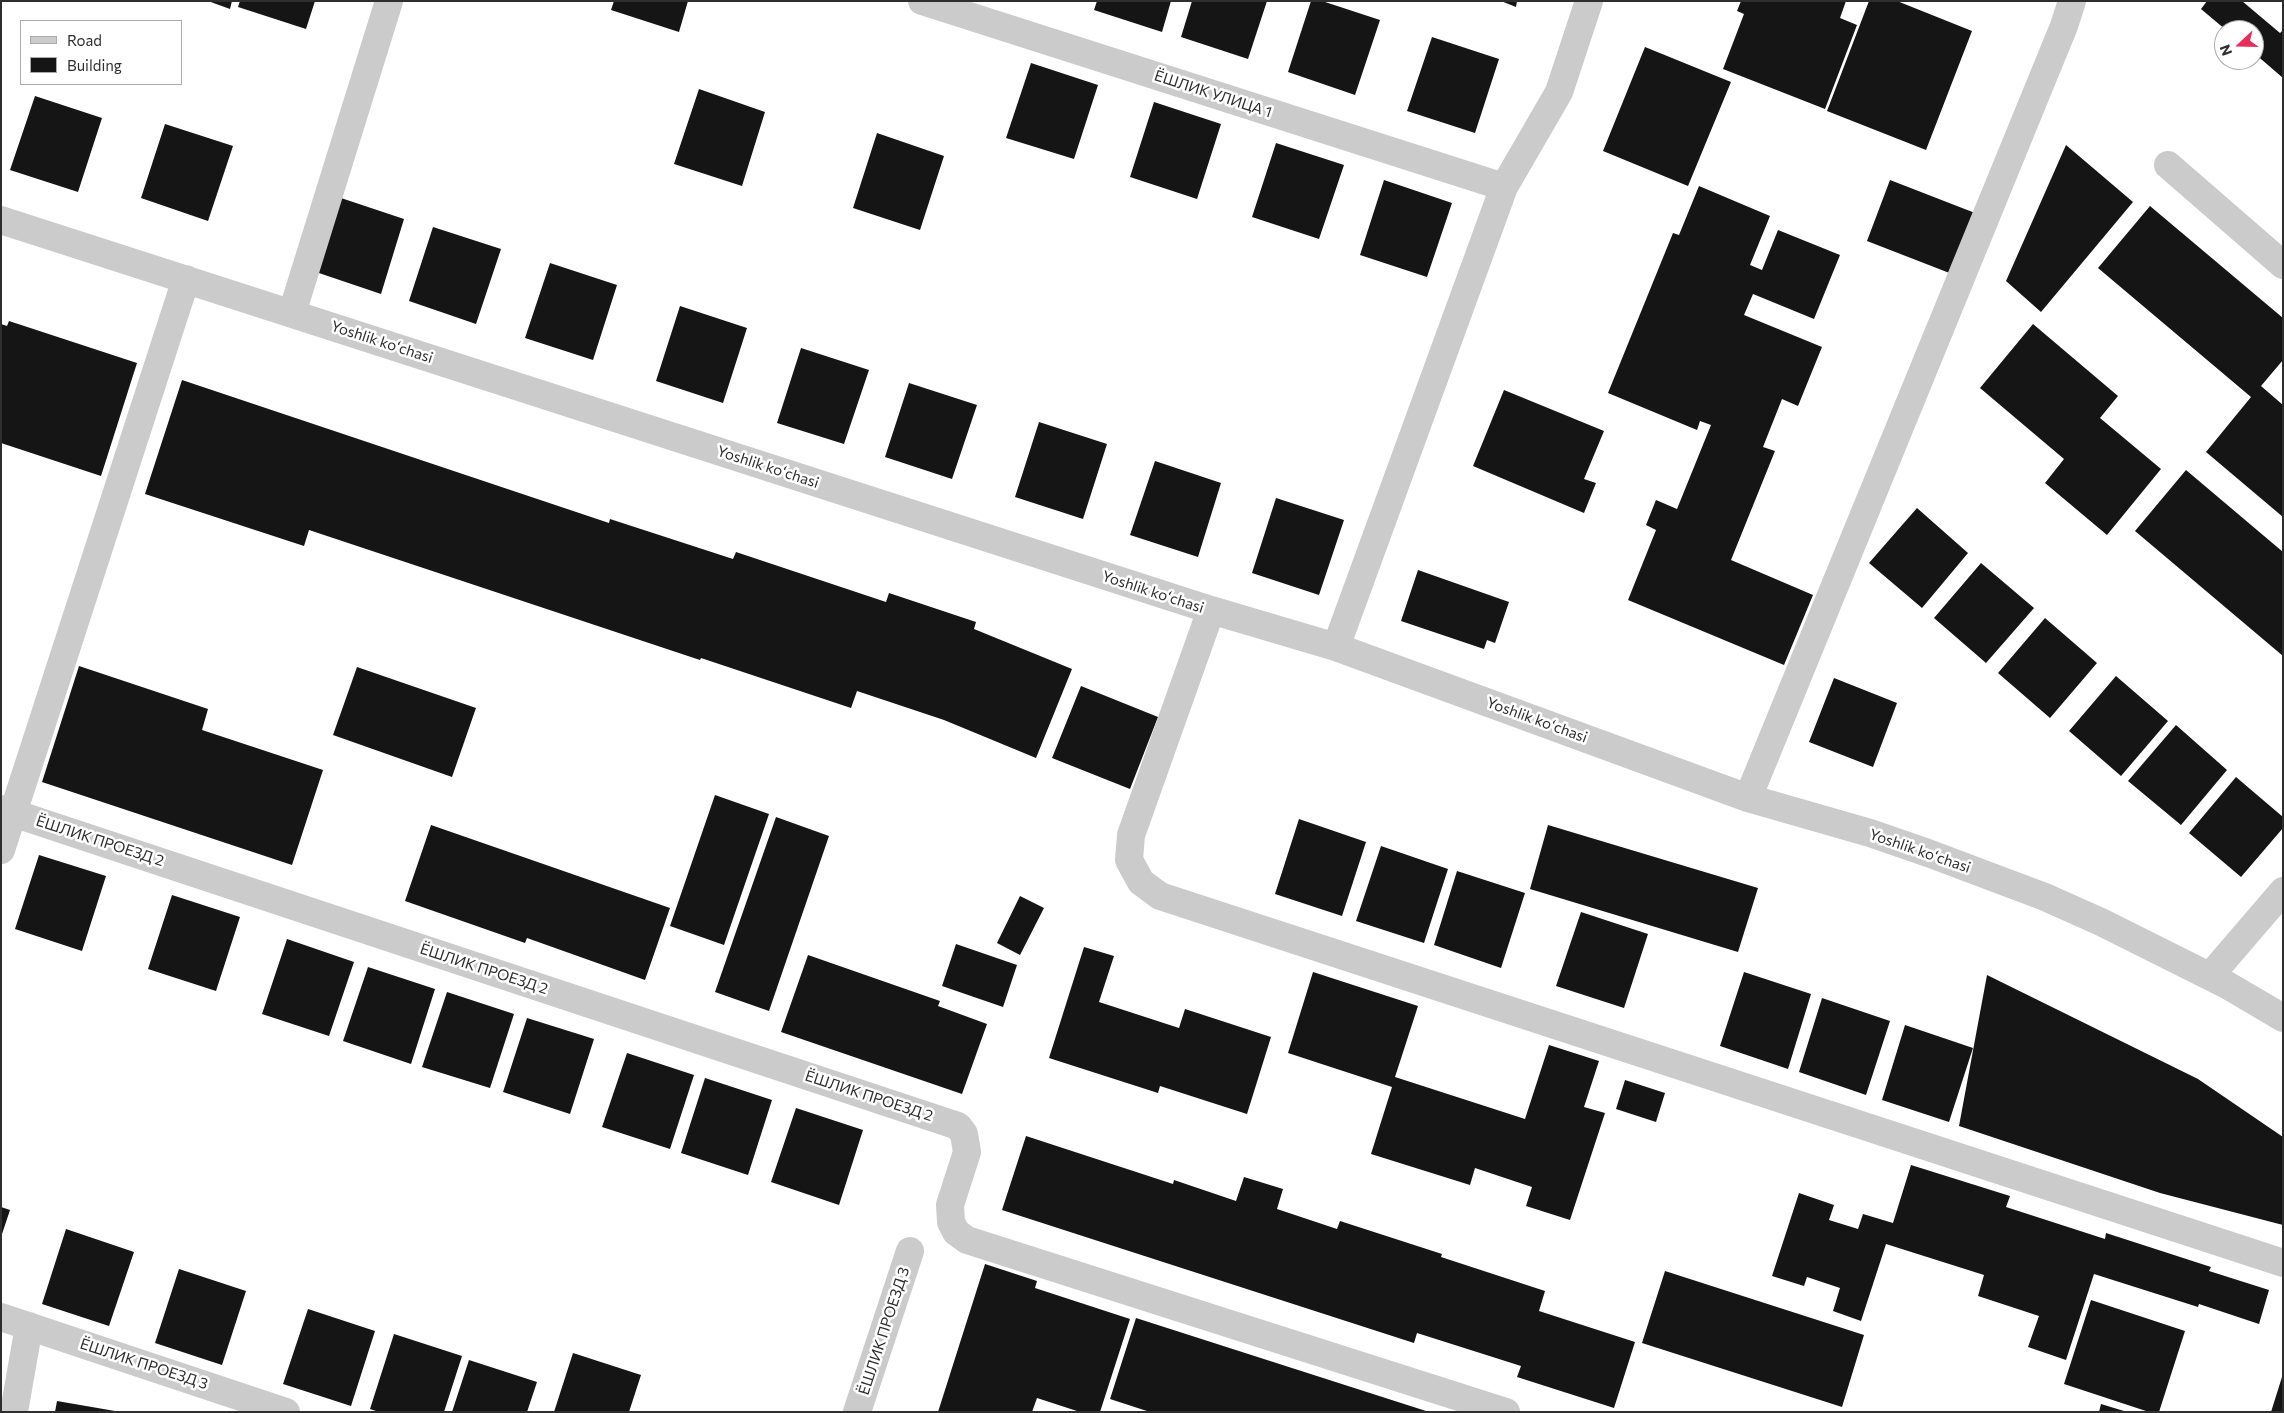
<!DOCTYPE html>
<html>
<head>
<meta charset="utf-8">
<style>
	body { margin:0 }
	#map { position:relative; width:2284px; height:1413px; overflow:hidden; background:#fff; font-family:Commissioner,sans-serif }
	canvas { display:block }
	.frame { position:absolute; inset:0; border:2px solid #2e2e2e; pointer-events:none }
	.legend { position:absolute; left:20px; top:20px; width:162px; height:65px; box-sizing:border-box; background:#fff; border:1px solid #ababab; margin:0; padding:6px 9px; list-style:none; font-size:15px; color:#2e2e2e }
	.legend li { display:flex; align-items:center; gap:10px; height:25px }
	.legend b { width:25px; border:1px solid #ababab }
	.north { position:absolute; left:2214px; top:20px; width:50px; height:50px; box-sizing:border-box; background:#fff; border:1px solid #ababab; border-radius:50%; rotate:249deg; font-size:14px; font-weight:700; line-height:20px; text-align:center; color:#2e2e2e }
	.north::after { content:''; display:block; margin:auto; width:18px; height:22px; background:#e92d58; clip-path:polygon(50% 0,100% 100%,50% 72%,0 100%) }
</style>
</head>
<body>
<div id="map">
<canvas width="2284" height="1413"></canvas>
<div class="frame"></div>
<ul class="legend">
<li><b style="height:6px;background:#cbcbcb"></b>Road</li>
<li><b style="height:14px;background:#151515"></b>Building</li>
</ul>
<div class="north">N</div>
</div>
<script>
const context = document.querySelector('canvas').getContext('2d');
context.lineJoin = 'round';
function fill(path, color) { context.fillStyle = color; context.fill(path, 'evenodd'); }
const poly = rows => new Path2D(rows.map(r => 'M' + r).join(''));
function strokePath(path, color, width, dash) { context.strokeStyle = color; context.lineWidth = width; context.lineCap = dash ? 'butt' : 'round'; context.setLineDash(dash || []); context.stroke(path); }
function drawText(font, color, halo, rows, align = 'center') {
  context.font = font + ' Commissioner,sans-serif'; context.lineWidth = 5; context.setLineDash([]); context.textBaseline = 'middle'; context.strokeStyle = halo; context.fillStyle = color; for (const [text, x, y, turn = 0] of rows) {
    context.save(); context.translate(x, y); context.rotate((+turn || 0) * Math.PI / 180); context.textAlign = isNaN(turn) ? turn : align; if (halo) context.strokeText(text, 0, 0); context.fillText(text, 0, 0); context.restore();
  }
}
const building = poly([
	[208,1,232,1,230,9],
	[240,1,315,1,306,29,238,7],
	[614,1,688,1,679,32,611,10],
	[1097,1,1171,1,1162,32,1094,10],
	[1192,1,1267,1,1248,59,1181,37],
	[1311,1,1322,1,1380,20,1355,95,1288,72],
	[1501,1,1517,1,1516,7],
	[1741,1,1846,1,1840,18,1857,25,1825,109,1723,69,1744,14,1737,11],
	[1869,1,1897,1,1972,31,1926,150,1827,111],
	[2207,1,2242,1,2280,33,2283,30,2283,78,2254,53,2254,30,2226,30,2201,9],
	[1432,37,1499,59,1475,133,1407,111],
	[1645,47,1731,82,1688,186,1603,151],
	[1031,63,1098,85,1074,159,1006,138],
	[699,89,765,112,742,186,674,164],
	[35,96,102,118,78,192,10,170],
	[1154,102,1221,124,1197,199,1130,177],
	[165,124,233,146,208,221,141,198],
	[877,133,944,156,920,230,853,208],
	[1276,143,1344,165,1319,239,1252,217],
	[2066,145,2133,202,2041,312,2006,281],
	[1384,180,1452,203,1427,277,1360,255],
	[1890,180,1975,213,1952,274,1867,241],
	[1699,186,1770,216,1750,265,1762,270,1778,230,1840,255,1814,319,1753,294,1744,315,1822,347,1798,406,1782,399,1763,447,1775,451,1731,560,1813,595,1784,665,1628,600,1656,530,1646,525,1656,500,1677,509,1711,425,1700,421,1697,430,1608,393,1673,233,1679,235],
	[338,197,404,219,381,294,313,271],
	[2150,206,2283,318,2283,360,2261,386,2283,405,2283,517,2206,452,2251,397,2098,268],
	[433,227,501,249,476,324,409,301],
	[550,263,617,285,593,360,525,338],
	[680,306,747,328,723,403,656,381],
	[9,321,137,363,101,476,1,443,1,324,7,326],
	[2033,324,2118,396,2100,418,2161,469,2107,535,2045,483,2064,459,1980,388],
	[801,348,869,370,844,444,777,423],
	[182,380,609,523,610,519,733,559,736,552,886,602,889,593,976,622,974,629,1072,669,1036,758,944,720,857,691,851,708,701,658,700,660,309,530,304,546,145,494],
	[909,383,977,405,952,479,885,457],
	[1504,390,1604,431,1584,479,1596,483,1584,513,1473,466],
	[1039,422,1107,444,1083,519,1015,497],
	[1155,461,1221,483,1198,557,1130,535],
	[2186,470,2283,552,2283,656,2135,531],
	[1276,498,1344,520,1319,595,1252,573],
	[1917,508,1968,553,1922,608,1869,563],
	[1981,563,2034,608,1986,663,1934,618],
	[1418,570,1509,602,1495,643,1487,640,1484,649,1401,621],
	[2045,618,2097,663,2050,718,1998,673],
	[79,666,208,709,202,730,323,770,292,865,42,782],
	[357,667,476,708,452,777,333,735],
	[2116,676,2168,721,2121,776,2069,731],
	[1834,678,1897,703,1873,767,1809,742],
	[1081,686,1158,717,1130,789,1052,758],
	[2176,725,2227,770,2181,825,2128,781],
	[2236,777,2283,817,2283,828,2241,877,2189,833],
	[715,795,769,814,724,945,670,926],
	[776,817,829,836,769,1011,715,992],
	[1299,819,1366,842,1342,916,1275,894],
	[431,825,670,908,645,980,527,938,525,943,405,901],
	[1548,825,1758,888,1738,952,1530,889],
	[1381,846,1448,869,1424,943,1356,921],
	[39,855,106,876,82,951,15,929],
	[1457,871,1525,893,1501,968,1434,945],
	[172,895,240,917,216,991,148,969],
	[1020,896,1044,908,1020,955,997,943],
	[1581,912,1648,934,1624,1008,1556,986],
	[287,939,354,962,329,1036,262,1014],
	[956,944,1017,965,1003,1007,942,986],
	[1084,947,1114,956,1099,1002,1179,1028,1185,1009,1271,1037,1247,1114,1160,1086,1158,1093,1049,1058],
	[808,955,940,1001,938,1006,987,1024,962,1094,781,1032],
	[368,967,435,989,411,1064,343,1041],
	[1313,972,1418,1006,1395,1077,1525,1119,1549,1045,1599,1061,1584,1107,1605,1113,1570,1220,1526,1206,1532,1187,1475,1168,1470,1185,1371,1154,1392,1087,1288,1053],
	[1744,972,1811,994,1788,1069,1720,1046],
	[1987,975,2198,1079,2283,1137,2283,1225,2160,1193,1959,1126],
	[447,992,514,1014,490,1088,422,1067],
	[1822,998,1890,1021,1866,1095,1799,1072],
	[527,1018,594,1039,570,1114,503,1092],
	[1905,1025,1973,1048,1949,1122,1882,1100],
	[627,1053,694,1075,670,1149,602,1127],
	[705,1078,772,1100,748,1175,681,1153],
	[1625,1080,1665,1093,1656,1122,1616,1109],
	[796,1108,863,1130,839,1205,771,1182],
	[1026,1136,1173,1184,1174,1180,1236,1201,1244,1177,1283,1189,1277,1209,1337,1229,1340,1221,1442,1254,1441,1257,1545,1291,1539,1311,1635,1342,1614,1408,1517,1377,1521,1366,1417,1333,1414,1343,1002,1210],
	[1911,1165,2010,1196,2006,1207,2105,1239,2106,1233,2211,1267,2209,1271,2269,1290,2259,1324,2199,1304,2198,1307,2094,1274,2066,1360,2028,1347,2039,1316,1978,1296,1984,1275,1886,1244,1861,1321,1833,1311,1840,1288,1807,1277,1804,1286,1772,1276,1799,1193,1834,1205,1829,1220,1858,1229,1863,1214,1893,1223],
	[1,1207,10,1210,2,1234,1,1234],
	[66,1229,134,1252,109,1326,42,1304],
	[985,1264,1037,1281,1035,1288,1130,1319,1100,1412,1080,1412,1037,1398,1032,1412,938,1412],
	[179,1269,246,1291,222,1365,155,1343],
	[1665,1271,1864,1335,1842,1407,1642,1343],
	[2091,1300,2185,1331,2159,1412,2149,1412,2064,1384],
	[308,1309,375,1331,351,1406,283,1384],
	[1136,1318,1426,1411,1426,1412,1150,1412,1110,1399],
	[394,1334,462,1356,444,1412,379,1412,370,1409],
	[573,1353,641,1375,629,1412,554,1412],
	[469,1360,537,1382,527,1412,452,1412],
	[2282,1377,2283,1412,2271,1412],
	[57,1401,115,1411,114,1412,55,1412],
	[2101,1404,2124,1411,2124,1412,2099,1412]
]);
const minor = poly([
	[922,1,1504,187],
	[2168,165,2283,265],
	[1,220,1211,610,1336,647,1748,798,1870,833,1928,853,2045,897,2101,922,2227,985,2283,1018],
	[292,313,389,1],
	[1211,610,1131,835,1129,860,1141,882,1160,896,2283,1263],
	[1336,647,1504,187,1559,92,1589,1],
	[1748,798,2064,26,2072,1],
	[1,809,958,1126,964,1134,967,1152,950,1205,951,1222,956,1232,967,1240,1506,1412],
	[1,850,186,279],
	[2210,976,2283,891],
	[1,1317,286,1412],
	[14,1412,29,1326],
	[857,1412,910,1251]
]);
const streetNames = [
	["ЁШЛИК УЛИЦА 1",1213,94,18],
	["Yoshlik koʻchasi",382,342,18],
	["Yoshlik koʻchasi",768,467,18],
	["Yoshlik koʻchasi",1153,592,18],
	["Yoshlik koʻchasi",1537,720,20],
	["ЁШЛИК ПРОЕЗД 2",100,841,18],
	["Yoshlik koʻchasi",1920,851,19],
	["ЁШЛИК ПРОЕЗД 2",484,969,18],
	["ЁШЛИК ПРОЕЗД 2",869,1096,18],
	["ЁШЛИК ПРОЕЗД 3",884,1331,-72],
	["ЁШЛИК ПРОЕЗД 3",144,1364,18]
];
fill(building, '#151515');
strokePath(minor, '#cbcbcb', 28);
drawText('15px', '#2e2e2e', '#fff', streetNames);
</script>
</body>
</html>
